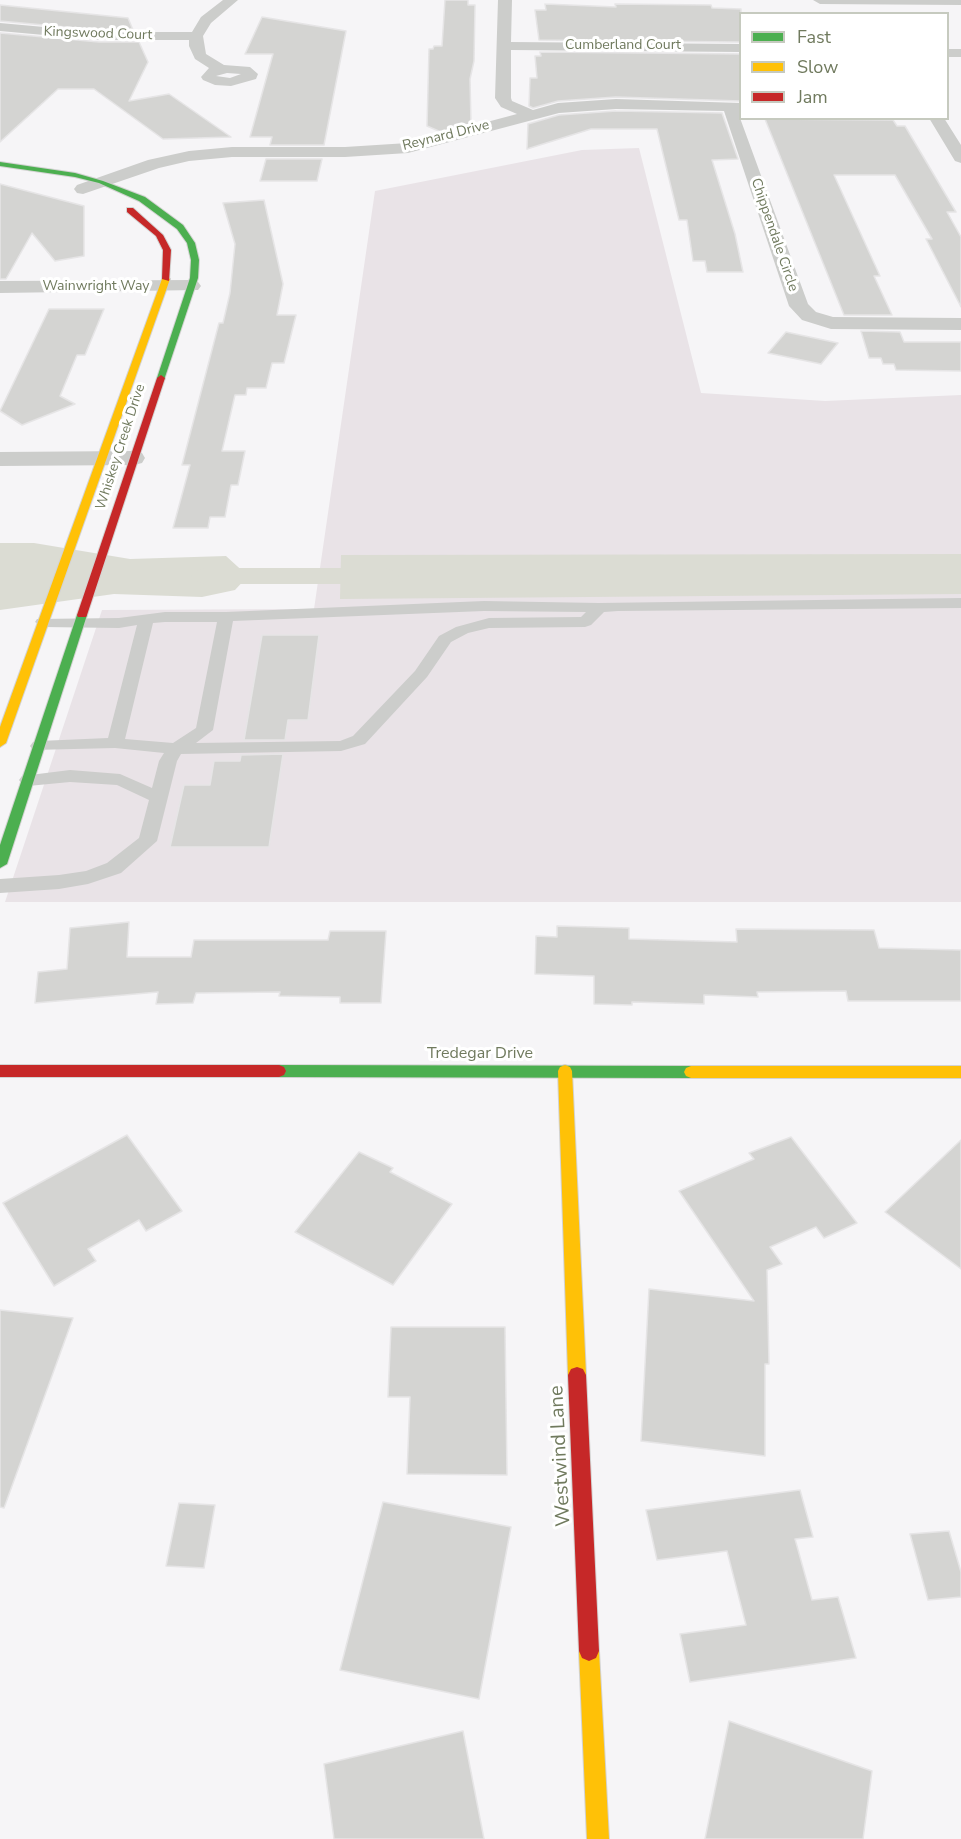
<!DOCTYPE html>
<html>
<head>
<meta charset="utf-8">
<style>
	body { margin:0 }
	#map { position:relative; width:961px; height:1839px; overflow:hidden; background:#f6f5f7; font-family:"Nunito Sans",sans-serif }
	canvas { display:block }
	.legend { position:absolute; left:739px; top:12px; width:210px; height:108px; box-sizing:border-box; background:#fff; border:2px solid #c6cabf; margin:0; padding:8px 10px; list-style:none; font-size:18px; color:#707a5e }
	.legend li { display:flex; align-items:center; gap:12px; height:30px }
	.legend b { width:30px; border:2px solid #c6cabf }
</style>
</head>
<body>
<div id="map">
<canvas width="961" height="1839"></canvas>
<ul class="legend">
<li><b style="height:8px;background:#4caf50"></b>Fast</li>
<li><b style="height:8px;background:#ffc107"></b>Slow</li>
<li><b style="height:8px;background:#c62828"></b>Jam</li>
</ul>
</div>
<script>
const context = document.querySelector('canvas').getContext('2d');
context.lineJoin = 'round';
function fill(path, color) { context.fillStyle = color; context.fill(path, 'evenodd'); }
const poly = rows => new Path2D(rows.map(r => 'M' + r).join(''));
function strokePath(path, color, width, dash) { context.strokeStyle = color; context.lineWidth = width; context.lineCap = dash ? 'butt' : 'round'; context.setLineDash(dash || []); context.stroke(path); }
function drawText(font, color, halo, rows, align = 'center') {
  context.font = font + ' "Nunito Sans",sans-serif'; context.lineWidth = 6; context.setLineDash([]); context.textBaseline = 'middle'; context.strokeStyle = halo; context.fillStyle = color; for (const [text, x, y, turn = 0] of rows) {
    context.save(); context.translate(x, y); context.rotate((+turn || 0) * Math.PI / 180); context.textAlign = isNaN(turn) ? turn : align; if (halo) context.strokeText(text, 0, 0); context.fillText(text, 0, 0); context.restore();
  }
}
const green = poly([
	[639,148,701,393,825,401,961,395,961,902,5,902,102,610,314,609,375,191,582,150]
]);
const water = poly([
	[0,543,34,543,130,559,226,556,248,576,235,590,202,597,114,594,0,610],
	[961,554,961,594,340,599,341,555]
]);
const canal = poly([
	[204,568,386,568,395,571,399,576,395,581,386,584,204,584,195,581,191,576,195,571,204,568]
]);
const building = poly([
	[445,0,468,0,468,5,475,5,474,61,470,79,471,124,441,132,427,126,429,49,433,49,434,46,442,46,445,0],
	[545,4,616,7,615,4,711,5,712,8,741,9,741,42,539,40,535,10,546,10,545,4],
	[0,5,128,18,133,30,99,30,0,21,0,5],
	[262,17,346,31,324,145,270,145,272,137,250,137,273,54,245,54,262,17],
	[0,33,99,42,139,42,148,62,129,101,169,94,231,137,163,139,94,89,58,89,0,142,0,33],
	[540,52,741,54,741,101,616,97,558,101,533,108,529,106,530,78,537,78,535,56,541,56,540,52],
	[616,111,722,113,738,159,712,160,735,234,743,272,707,272,705,261,693,261,687,220,679,220,657,129,591,129,527,149,528,124,559,115,616,111],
	[765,119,893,120,897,126,905,126,956,212,947,212,961,237,961,307,926,239,932,239,895,175,834,175,880,276,874,276,892,315,844,315,765,119],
	[266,159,322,159,317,181,260,181,266,159],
	[0,184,84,206,84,256,55,261,32,233,6,279,0,279,0,184],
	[264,200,283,284,277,315,296,315,284,363,272,363,266,388,247,388,246,395,235,395,222,451,245,451,238,485,231,485,225,517,210,517,208,528,173,528,190,465,182,465,219,323,223,323,230,293,235,244,223,203,264,200],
	[49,309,104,309,85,355,77,355,60,396,75,404,22,425,0,411,49,309],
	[861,331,900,332,904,342,961,342,961,371,896,370,894,364,883,364,881,358,869,358,861,331],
	[786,332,838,343,821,364,768,353,786,332],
	[262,635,319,635,308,720,288,720,285,740,244,740,262,635],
	[283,754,269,847,170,847,184,785,210,785,214,761,240,761,241,755,283,754],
	[129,922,127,957,191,957,194,940,328,940,330,931,386,931,381,1003,340,1003,340,997,279,996,280,992,196,993,193,1003,156,1004,158,992,35,1003,38,972,67,969,70,928,129,922],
	[557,926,629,928,629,939,737,942,736,929,874,930,879,948,961,950,961,1001,848,1001,846,991,757,992,758,997,704,995,704,1004,632,1002,632,1005,594,1004,594,976,535,974,536,936,557,937,557,926],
	[127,1135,182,1211,146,1231,139,1220,88,1249,96,1261,54,1286,3,1203,127,1135],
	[791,1137,857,1223,824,1238,816,1227,770,1247,782,1264,767,1270,769,1364,765,1364,765,1456,641,1441,649,1289,754,1301,679,1191,754,1159,749,1153,791,1137],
	[961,1140,961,1269,885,1212,961,1140],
	[359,1152,393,1168,390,1172,452,1204,393,1285,295,1232,359,1152],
	[0,1310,73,1318,4,1508,0,1507,0,1310],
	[391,1327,505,1327,507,1475,407,1474,410,1397,388,1397,391,1327],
	[800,1490,813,1537,795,1539,812,1600,838,1597,856,1658,690,1682,680,1634,746,1625,727,1551,657,1560,646,1510,800,1490],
	[383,1502,511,1527,479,1699,340,1670,383,1502],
	[179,1503,215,1505,204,1568,166,1566,179,1503],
	[949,1531,961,1572,961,1597,928,1600,910,1534,949,1531],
	[729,1721,872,1771,863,1839,705,1839,729,1721],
	[463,1731,484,1839,334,1839,324,1764,463,1731]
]);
const lane = poly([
	[961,598,961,608,618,611,604,612,591,625,585,627,489,628,468,633,451,642,427,677,365,744,341,751,181,754,177,761,157,841,121,873,88,884,59,889,0,893,0,879,59,875,86,871,107,863,139,838,149,800,117,785,70,782,28,786,22,784,19,780,22,776,70,770,120,774,152,788,159,761,164,753,115,748,33,750,30,746,33,742,39,741,108,738,137,625,119,628,43,627,35,622,37,619,119,618,165,612,226,612,484,601,599,603,961,598],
	[484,611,586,612,581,617,489,618,456,627,439,636,415,671,353,736,340,741,196,743,213,730,233,621,484,611],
	[165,622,217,622,196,728,173,743,125,739,153,623,165,622]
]);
const street = poly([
	[223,0,238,0,211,23,203,36,206,54,224,65,250,67,258,74,256,79,231,86,215,85,203,80,201,77,209,68,195,59,189,46,189,40,99,40,0,31,0,23,99,32,192,32,201,17,223,0],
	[227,73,241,74,230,78,216,76,227,73],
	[498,0,512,0,511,42,740,44,740,52,511,50,511,98,512,101,533,110,558,103,616,99,740,103,740,118,808,304,816,312,833,317,961,318,961,330,831,329,802,320,789,306,724,111,616,109,559,113,408,153,345,157,232,157,189,161,159,168,83,194,77,193,74,189,77,185,148,160,189,151,232,147,345,147,408,143,517,114,501,107,495,98,498,0],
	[813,0,961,0,961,5,820,4,813,0],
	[948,49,961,49,961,57,948,57,948,49],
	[929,118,944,118,961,145,961,163,955,161,929,118],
	[191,280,198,282,201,286,198,290,0,293,0,281,191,280],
	[134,451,142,453,145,458,142,463,134,465,0,466,0,452,134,451]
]);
const fast = poly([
	[0,162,75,173,103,181,145,197,183,225,195,243,199,260,198,278,164,380,157,378,190,278,191,260,187,243,177,229,139,201,99,183,75,177,0,166,0,162],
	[82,612,87,615,7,864,0,868,0,845,77,615,82,612],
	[279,1065,691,1066,696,1068,698,1072,696,1076,691,1078,279,1077,274,1075,272,1071,274,1067,279,1065]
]);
const slow = poly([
	[166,277,170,279,6,743,0,747,0,727,162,279,166,277],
	[565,1065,570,1067,572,1071,586,1375,583,1381,577,1383,571,1381,568,1375,558,1071,560,1067,565,1065],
	[691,1066,961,1066,961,1078,691,1078,686,1076,684,1072,686,1068,691,1066],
	[589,1641,596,1644,599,1651,609,1839,587,1839,579,1651,582,1644,589,1641]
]);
const jam = poly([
	[127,208,133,208,163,235,171,250,169,281,162,279,163,250,156,236,127,212,127,208],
	[161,375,165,378,87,615,86,617,78,617,77,615,157,378,161,375],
	[0,1065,279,1065,284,1067,286,1071,284,1075,279,1077,0,1077,0,1065],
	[577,1367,583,1369,586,1375,599,1651,596,1658,589,1661,582,1658,579,1651,568,1375,571,1369,577,1367]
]);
const farStreetnames = [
	["Kingswood Court",98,34,2],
	["Cumberland Court",623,46],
	["Reynard Drive",446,136,-14],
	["Chippendale Circle",774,235,71],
	["Wainwright Way",96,287],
	["Whiskey Creek Drive",121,447,-72]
];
const streetNames = [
	["Tredegar Drive",480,1054]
];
const nearStreetnames = [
	["Westwind Lane",561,1456,-93]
];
fill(green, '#e9e3e7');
fill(water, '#dbdcd3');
fill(canal, '#dbdcd3');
fill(building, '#d4d4d2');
strokePath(building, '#e6e5e6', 1.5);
strokePath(fast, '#d3d3d2', 2);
strokePath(slow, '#d3d3d2', 2);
strokePath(jam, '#d3d3d2', 2);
fill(lane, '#cccdcb');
fill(street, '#cccdcb');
fill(fast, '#4caf50');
fill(slow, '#ffc107');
fill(jam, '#c62828');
drawText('14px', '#707a5e', '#fff', farStreetnames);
drawText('16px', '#707a5e', '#fff', streetNames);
drawText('20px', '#707a5e', '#fff', nearStreetnames);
</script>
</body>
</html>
